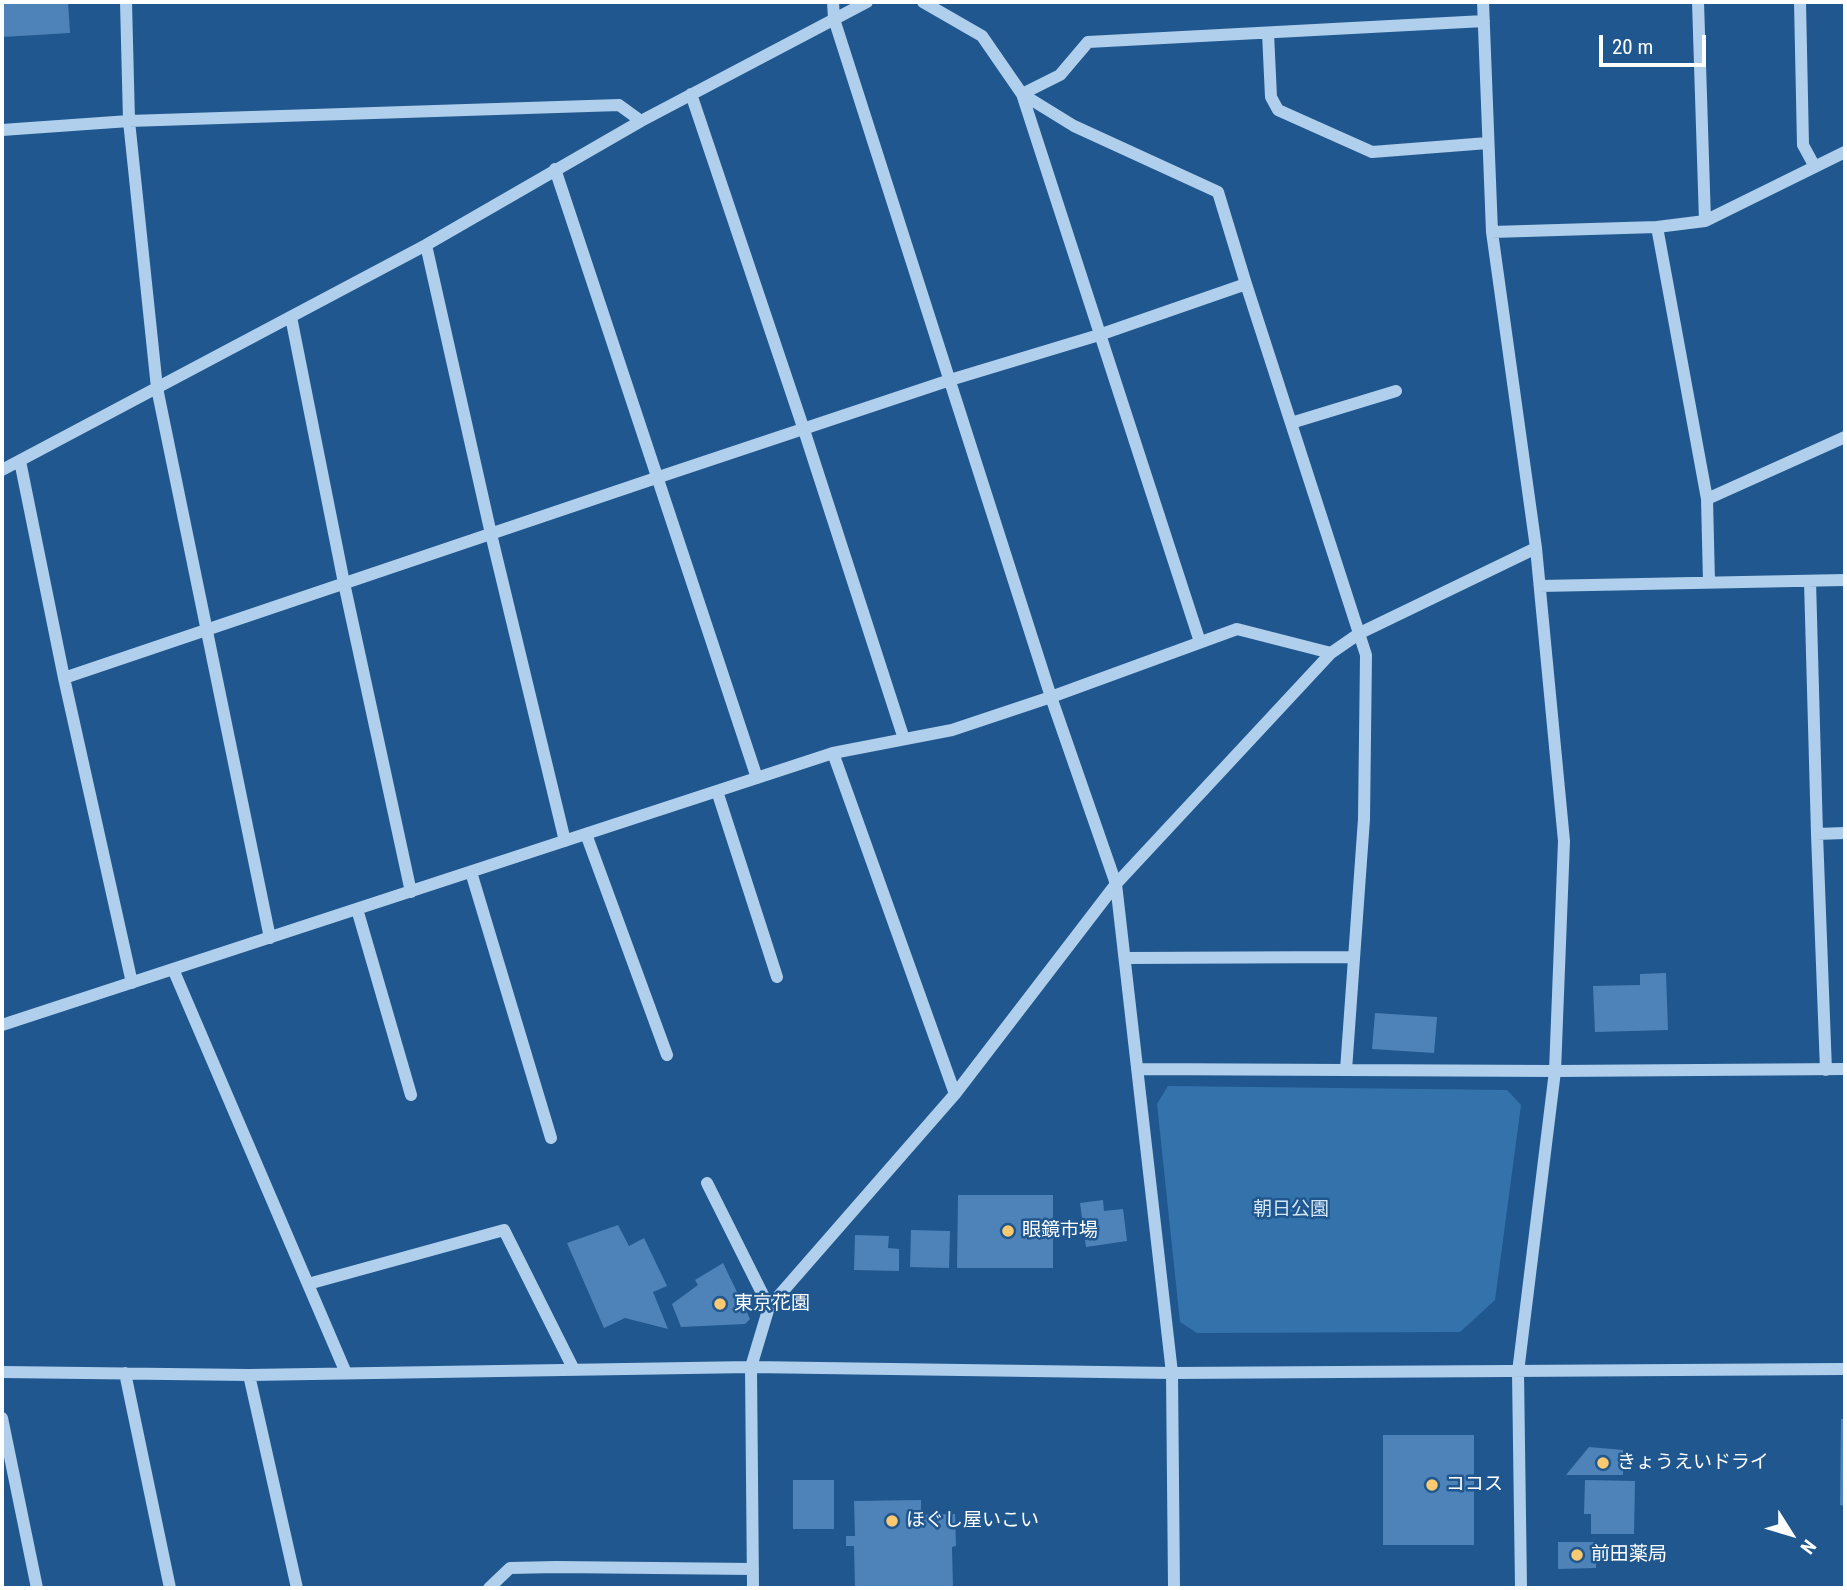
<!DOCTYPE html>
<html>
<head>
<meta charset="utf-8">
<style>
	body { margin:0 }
	#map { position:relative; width:1847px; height:1590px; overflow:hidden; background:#20578e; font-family:"Roboto Condensed",sans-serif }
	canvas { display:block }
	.frame { position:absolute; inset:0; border:4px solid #fff; pointer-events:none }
	.north { position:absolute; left:1756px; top:1499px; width:70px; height:70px; -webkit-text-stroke:5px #20578e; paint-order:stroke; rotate:127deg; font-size:19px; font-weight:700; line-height:28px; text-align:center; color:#fff }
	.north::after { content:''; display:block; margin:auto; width:24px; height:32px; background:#fff; clip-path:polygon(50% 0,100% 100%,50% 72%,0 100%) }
	.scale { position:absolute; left:1599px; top:35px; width:107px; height:32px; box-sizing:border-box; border:4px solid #fff; border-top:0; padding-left:9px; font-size:21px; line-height:24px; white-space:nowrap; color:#fff; -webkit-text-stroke:5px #20578e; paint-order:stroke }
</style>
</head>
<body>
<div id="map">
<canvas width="1847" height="1590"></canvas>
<div class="frame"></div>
<div class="north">N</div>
<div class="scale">20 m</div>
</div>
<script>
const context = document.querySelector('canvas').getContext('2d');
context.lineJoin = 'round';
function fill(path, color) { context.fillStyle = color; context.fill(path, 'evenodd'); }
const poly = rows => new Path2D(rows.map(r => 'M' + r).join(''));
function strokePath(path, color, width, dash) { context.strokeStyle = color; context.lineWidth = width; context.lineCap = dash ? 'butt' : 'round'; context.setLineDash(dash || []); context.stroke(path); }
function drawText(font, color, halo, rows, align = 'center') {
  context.font = font + ' "Roboto Condensed","Noto Sans JP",sans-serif'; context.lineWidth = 5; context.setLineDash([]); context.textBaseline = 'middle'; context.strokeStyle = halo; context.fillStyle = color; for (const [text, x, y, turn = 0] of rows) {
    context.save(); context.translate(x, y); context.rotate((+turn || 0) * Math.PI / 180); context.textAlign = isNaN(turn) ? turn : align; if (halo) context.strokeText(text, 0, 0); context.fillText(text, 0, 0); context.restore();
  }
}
const green = poly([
	[1168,1086,1507,1090,1521,1105,1495,1300,1460,1332,1197,1333,1180,1322,1157,1104]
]);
const building = poly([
	[2,2,68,2,70,33,2,37],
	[1666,973,1668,1030,1595,1032,1593,986,1640,985,1640,974],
	[1375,1013,1437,1017,1434,1053,1372,1049],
	[958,1195,1053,1195,1053,1268,957,1268],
	[1103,1200,1104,1211,1123,1209,1127,1241,1086,1247,1080,1203],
	[618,1225,629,1246,644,1238,667,1286,653,1292,668,1329,625,1318,604,1328,567,1243],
	[911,1230,950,1231,949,1268,910,1267],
	[855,1235,889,1236,888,1248,899,1249,899,1271,854,1270],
	[723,1263,750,1319,745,1324,681,1327,672,1304,698,1285,695,1280],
	[1841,1419,1845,1419,1845,1506,1840,1505],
	[1383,1435,1474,1435,1474,1545,1383,1545],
	[1589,1447,1623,1450,1623,1475,1566,1475],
	[793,1480,834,1480,834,1529,793,1529],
	[1585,1480,1635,1481,1634,1534,1591,1534,1591,1514,1584,1514],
	[921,1500,921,1515,955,1514,956,1546,952,1547,953,1587,855,1588,854,1546,846,1546,846,1536,855,1536,854,1501],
	[1558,1542,1596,1542,1596,1568,1558,1569]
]);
const minor = poly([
	[126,2,129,121,157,388,270,938],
	[833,2,834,19,1051,697,1116,884,1172,1373,1174,1588],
	[923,2,982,36,1022,94,1200,642],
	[1483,2,1492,232,1536,548,1564,841,1555,1071,1518,1372,1521,1588],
	[1698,2,1705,221],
	[1800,2,1803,145,1815,167],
	[1268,33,1271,97,1278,110,1372,152,1488,143],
	[691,94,804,430,904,739],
	[1022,94,1074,126,1218,192,1246,284,1366,655,1364,819,1346,1070],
	[1022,94,1060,75,1088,42,1484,21],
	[2,130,129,121,619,105,641,121],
	[555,169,757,778],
	[1657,227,1707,499,1709,582],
	[1492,232,1657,227,1705,221,1845,152],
	[426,245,491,534,565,841],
	[291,317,344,583,411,892],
	[1291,423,1396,391],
	[20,461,64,678,132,983],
	[2,470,426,245,641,121,867,2],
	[1707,499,1845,437],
	[1810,581,1817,834,1826,1070],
	[1540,586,1845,580],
	[64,678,656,478,950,380,1099,335,1246,284],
	[833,753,955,1094],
	[717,791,777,977],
	[586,834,667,1055],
	[1817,834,1845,833],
	[471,872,551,1138],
	[357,909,411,1095],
	[1125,958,1354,957],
	[173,969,346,1373],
	[2,1025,833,753,952,730,1051,697,1237,629,1331,653],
	[1137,1069,1555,1071,1845,1069],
	[707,1183,769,1307],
	[308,1284,504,1230,574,1370],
	[2,1372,249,1375,751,1367,1172,1373,1845,1369],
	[125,1373,170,1588],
	[249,1375,297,1588],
	[2,1418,37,1588],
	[489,1588,510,1568,556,1567,753,1569],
	[753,1588,751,1367,769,1307,955,1094,1116,884,1331,653,1360,633,1536,548]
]);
const markers = [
	[1008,1231,7,"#fac970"],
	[720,1304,7,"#fac970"],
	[1603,1463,7,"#fac970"],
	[1432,1485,7,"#fac970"],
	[892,1521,7,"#fac970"],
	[1577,1555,7,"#fac970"]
];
const parkNames = [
	["朝日公園",1291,1210]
];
const poiNames = [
	["眼鏡市場",1022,1231],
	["東京花園",734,1304],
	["きょうえいドライ",1617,1463],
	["ココス",1446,1485],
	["ほぐし屋いこい",906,1521],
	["前田薬局",1591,1555]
];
fill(green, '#3472ac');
fill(building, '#4d83b8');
strokePath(minor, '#afcfec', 12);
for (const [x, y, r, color] of markers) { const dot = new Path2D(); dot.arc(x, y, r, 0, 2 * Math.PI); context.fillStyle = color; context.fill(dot); strokePath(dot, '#20578e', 2.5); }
drawText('19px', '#d4e7f9', '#20578e', parkNames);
drawText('19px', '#fff', '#20578e', poiNames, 'left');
</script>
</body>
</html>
